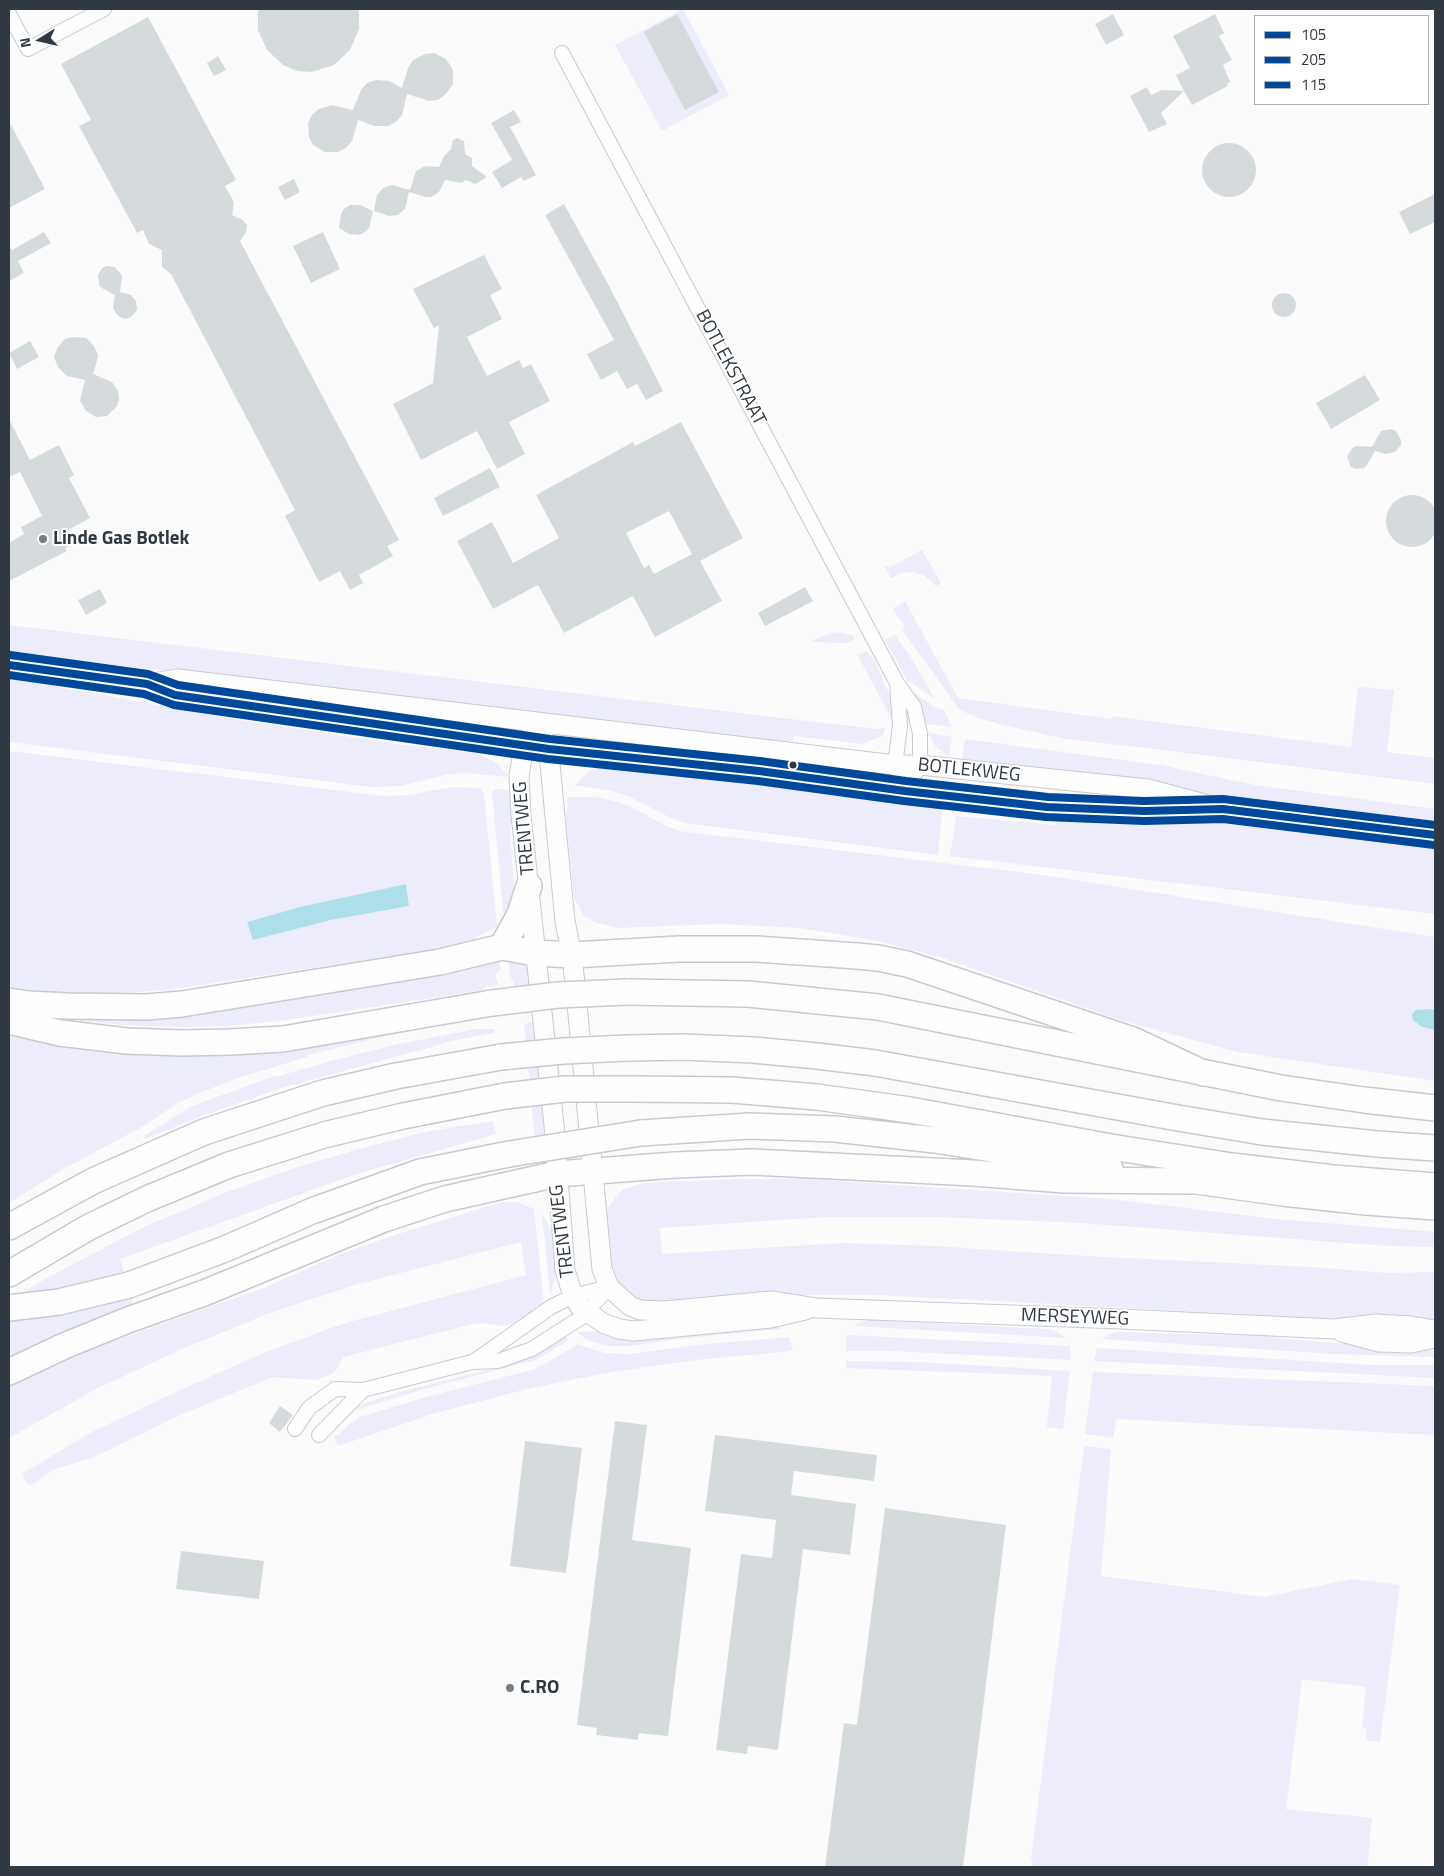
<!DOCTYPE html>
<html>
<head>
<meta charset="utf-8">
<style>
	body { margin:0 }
	#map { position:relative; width:1444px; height:1876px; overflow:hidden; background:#fbfbfb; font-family:"Titillium Web",sans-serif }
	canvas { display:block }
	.frame { position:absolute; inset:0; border:10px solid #303942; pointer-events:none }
	.legend { position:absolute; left:1254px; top:15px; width:175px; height:90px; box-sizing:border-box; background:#fff; border:1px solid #acb0b3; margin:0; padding:6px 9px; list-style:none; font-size:15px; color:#303942 }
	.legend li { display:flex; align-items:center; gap:10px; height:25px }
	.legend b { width:25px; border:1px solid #acb0b3 }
	.north { position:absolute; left:15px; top:15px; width:50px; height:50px; -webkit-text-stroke:4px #fff; paint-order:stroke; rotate:260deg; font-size:14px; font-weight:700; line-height:20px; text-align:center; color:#303942 }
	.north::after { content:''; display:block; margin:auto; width:18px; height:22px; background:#303942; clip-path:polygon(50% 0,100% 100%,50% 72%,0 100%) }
</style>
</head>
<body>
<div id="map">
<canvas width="1444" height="1876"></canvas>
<div class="frame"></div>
<ul class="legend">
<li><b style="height:6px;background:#004899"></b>105</li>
<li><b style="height:6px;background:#004899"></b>205</li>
<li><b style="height:6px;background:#004899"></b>115</li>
</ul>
<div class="north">N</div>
</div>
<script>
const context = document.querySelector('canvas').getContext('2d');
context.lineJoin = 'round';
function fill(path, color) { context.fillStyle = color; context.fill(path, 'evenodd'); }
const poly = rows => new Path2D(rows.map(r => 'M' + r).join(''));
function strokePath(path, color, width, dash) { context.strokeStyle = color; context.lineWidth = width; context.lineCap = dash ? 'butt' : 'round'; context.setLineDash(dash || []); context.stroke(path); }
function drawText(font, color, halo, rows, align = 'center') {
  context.font = font + ' "Titillium Web",sans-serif'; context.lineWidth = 4; context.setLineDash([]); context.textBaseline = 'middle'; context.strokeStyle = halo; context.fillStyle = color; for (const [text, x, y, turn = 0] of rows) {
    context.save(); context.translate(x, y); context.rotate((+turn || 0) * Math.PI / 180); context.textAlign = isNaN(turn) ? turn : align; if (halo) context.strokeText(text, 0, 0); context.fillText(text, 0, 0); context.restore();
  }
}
const green = poly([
	[683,9,729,95,662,131,615,45],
	[922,550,941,583,936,586,925,576,913,572,902,573,891,578,884,566,887,565,889,568],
	[905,601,958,698,1112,719,1111,716,1351,747,1358,687,1394,690,1387,752,1435,758,1435,784,1130,746,1066,739,1003,725,978,718,960,710,902,630,905,627,893,609],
	[9,625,790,719,877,729,885,728,883,735,863,744,794,736,793,741,755,743,9,652],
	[837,632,852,635,855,639,846,643,812,642,812,641,822,636],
	[895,635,912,659,935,699,907,680,885,640],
	[866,651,875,661,893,703,895,717,892,719,858,656],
	[9,678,240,720,404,745,475,753,494,761,509,777,463,773,445,775,400,786,372,787,9,742],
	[913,692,934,707,944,710,952,727,926,724],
	[928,733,952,737,949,756,936,747],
	[965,739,1160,765,1255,785,1435,809,1435,825,1222,799,1163,783,962,759],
	[9,751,384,796,409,795,453,787,480,788,484,794,497,926,472,940,441,948,168,990,105,994,45,992,9,987],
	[406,884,409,906,331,920,253,940,247,922,300,907],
	[618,763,943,802,938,855,685,823,667,816,628,796,611,791,575,785,588,772,598,767],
	[494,789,514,790,515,801,510,828,514,891,510,907,504,919,492,793],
	[568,797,595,797,619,802,637,810,664,825,679,831,1043,875,1435,937,1435,1010,1430,1009,1422,1027,1435,1030,1435,1081,1238,1052,1120,1020,940,957,877,941,800,928,719,924,618,928,597,923,584,916,574,898,566,819],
	[956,816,1056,825,1057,820,1087,817,1247,823,1435,846,1435,914,950,856],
	[499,960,501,969,495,974,498,985,484,987,484,990,280,1021,236,1025,188,1027,121,1025,62,1018],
	[508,960,528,963,535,1008,521,1005,510,974],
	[536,1022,549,1165,538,1171,524,1024],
	[432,1025,307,1055,307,1057,238,1078,194,1095,180,1102,142,1127,65,1168,9,1203,9,1029,75,1042],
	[475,1029,494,1029,494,1033,446,1042,446,1043,282,1088,207,1114,145,1139,144,1136,190,1107,274,1076,275,1077,331,1061,394,1045],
	[493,1121,496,1134,354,1175,120,1259,134,1307,67,1331,9,1357,9,1301,45,1279,144,1227,227,1192,292,1169,359,1149,429,1131],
	[734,1179,807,1179,1111,1199,1276,1219,1435,1232,1435,1247,1387,1246,1081,1223,939,1217,826,1217,660,1228,662,1254,843,1243,934,1246,1085,1256,1312,1267,1388,1273,1435,1272,1435,1321,1359,1320,878,1295,809,1295,668,1304,641,1302,630,1296,618,1283,609,1263,606,1219,608,1208,618,1194,624,1189,643,1183],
	[502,1202,517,1202,534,1209,544,1304,529,1316,514,1324,501,1326,482,1323,473,1324,347,1356,343,1358,334,1373,316,1380,273,1377,182,1414,92,1458,55,1469,29,1486,22,1474,90,1433,178,1391,266,1352,342,1324,526,1275,521,1242,358,1284,267,1314,182,1349,96,1389,9,1438,9,1384,39,1369,105,1344,261,1289,348,1251,404,1232],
	[542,1214,554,1234,558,1268,550,1295],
	[869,1320,1049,1329,1056,1331,1066,1338,854,1326,858,1323],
	[774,1324,782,1329,695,1337,629,1346,611,1346,596,1343,586,1339,577,1332],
	[1116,1332,1259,1336,1333,1343,1424,1347,1432,1351,1435,1357,1334,1354,1102,1339,1109,1334],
	[847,1335,1070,1346,1071,1360,893,1351,846,1351],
	[567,1336,567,1341,536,1360,424,1389,356,1410,337,1426,353,1410,365,1403,396,1393,515,1363,535,1355],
	[789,1337,793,1351,696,1360,625,1370,575,1379,523,1390,432,1414,338,1446,335,1441,335,1435,339,1435,347,1426,360,1417,426,1397,536,1369,578,1344,604,1353,630,1354,696,1345],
	[1097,1348,1373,1365,1435,1365,1435,1378,1094,1361],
	[846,1361,920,1362,1070,1371,1063,1429,1047,1427,1052,1376,846,1368],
	[1093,1372,1435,1386,1435,1435,1117,1419,1113,1438,1085,1434],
	[1084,1446,1111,1449,1101,1576,1265,1597,1352,1579,1400,1585,1380,1742,1366,1740,1367,1729,1362,1728,1366,1687,1302,1679,1286,1809,1372,1818,1367,1867,1033,1867,1031,1858]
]);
const water = poly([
	[406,884,409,906,331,920,253,940,247,922,300,907],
	[1430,1009,1435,1010,1435,1030,1422,1027,1413,1020,1412,1014,1416,1010]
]);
const building = poly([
	[258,9,359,9,359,29,350,50,334,65,312,72,297,71,283,65,267,50,258,30],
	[677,14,719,92,685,110,644,32],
	[1113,14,1124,35,1106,45,1095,24],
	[1215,14,1224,33,1219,36,1232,60,1223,65,1230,82,1227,84,1228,86,1192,105,1184,91,1161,113,1167,124,1149,132,1130,96,1147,87,1151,95,1162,90,1184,91,1176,75,1190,68,1173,36],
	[148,17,236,180,225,186,234,202,232,215,243,220,247,225,246,232,240,241,399,540,387,546,393,556,359,575,363,583,350,590,340,571,319,582,285,516,295,510,171,274,162,267,162,250,149,244,143,230,137,233,79,126,91,120,61,64],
	[434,53,446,59,453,70,453,84,445,95,438,100,429,101,407,94,402,115,396,122,388,126,374,126,358,120,352,141,346,148,338,152,325,152,313,145,309,137,308,123,312,115,319,109,332,105,353,110,361,90,367,83,376,80,389,81,402,88,408,68,413,60,425,54],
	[218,56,226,70,214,76,207,63],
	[514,110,521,122,510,127,536,175,524,181,521,177,502,188,492,172,512,160,491,123],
	[9,121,45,189,9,208],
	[457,138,464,141,465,154,472,158,472,166,487,177,475,184,466,180,461,183,445,180,439,192,431,197,425,197,409,192,405,209,398,215,389,216,374,211,377,195,383,188,392,185,410,190,416,171,425,166,439,167,444,156,451,149,453,140],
	'1202 170a27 27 0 1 1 54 0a27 27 0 1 1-54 0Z',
	[294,179,300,192,285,200,278,187],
	[1435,194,1435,222,1410,234,1399,212],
	[564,204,607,282,663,391,646,400,637,384,627,389,617,371,601,380,587,354,614,340,545,215],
	[350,205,360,205,373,211,369,228,365,232,359,235,349,234,339,228,341,214,344,209],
	[44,232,51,243,18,261,24,273,9,281,9,244,12,250],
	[323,232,340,269,311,283,293,246],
	[484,255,502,289,490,295,502,319,467,337,487,376,519,360,523,368,531,364,550,401,509,422,525,454,497,469,477,431,421,460,393,404,433,383,439,325,434,328,413,289],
	[107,266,115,267,120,273,122,277,120,292,131,295,136,301,137,310,131,317,125,319,118,316,113,308,115,295,102,288,99,285,98,275,102,268],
	'1272 305a12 12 0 1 1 24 0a12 12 0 1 1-24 0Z',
	[73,337,86,338,94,346,98,355,97,361,93,374,112,382,118,391,119,399,117,406,107,416,96,417,86,411,80,400,85,380,67,376,58,367,54,357,58,347,65,339],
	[30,341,39,357,17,369,9,353],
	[1365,375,1380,400,1331,429,1316,403],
	[9,419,30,460,59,445,74,475,69,478,90,518,66,531,73,544,65,548,67,551,9,581,9,543,24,534,21,527,42,516,20,472,9,477],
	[681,422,743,538,700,561,722,601,655,637,633,596,564,633,538,585,493,609,457,541,492,522,513,563,559,538,536,495,633,442,635,446],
	[669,511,692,554,654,574,649,565,644,568,626,533],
	[1391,429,1396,431,1401,440,1401,445,1395,452,1386,454,1375,451,1367,465,1364,468,1356,469,1351,467,1347,457,1352,448,1356,446,1372,447,1381,431],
	[490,468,500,487,443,516,434,498],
	'1386 521a26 26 0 1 1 52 0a26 26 0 1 1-52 0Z',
	[805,587,813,601,765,626,758,613],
	[100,589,107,603,86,615,78,600],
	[280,1406,293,1415,280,1432,269,1423],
	[615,1421,647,1425,632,1540,691,1548,668,1736,639,1733,638,1740,596,1735,597,1728,577,1725],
	[715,1435,877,1455,874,1481,794,1471,791,1495,856,1504,850,1555,803,1549,778,1750,748,1746,747,1754,716,1750,741,1554,772,1558,776,1520,705,1511],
	[525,1441,582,1448,566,1573,510,1566],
	[885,1508,1006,1525,963,1867,825,1867,844,1723,857,1725],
	[181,1551,264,1561,259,1599,176,1589]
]);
const street = poly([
	[9,14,28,49,104,9],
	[562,53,897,683,914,707,920,734,920,765,905,791],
	[897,683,900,726,895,765,905,791],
	[473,1362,551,1307,573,1296,609,1287],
	[295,1429,309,1408,335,1389,363,1390,472,1362,498,1361,532,1349,582,1317,609,1287],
	[319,1435,363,1390]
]);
const secondary = poly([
	[9,665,147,684,175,695,524,746,759,771,905,791,1047,807,1144,811,1202,810],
	[147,684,178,679,895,765,920,765,1148,789,1223,809,1435,835],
	[539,723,549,754,565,921,572,955,577,1004,602,1269,609,1287,630,1306,640,1310,664,1311,771,1301,816,1308,1122,1319,1334,1329,1376,1324,1411,1326,1435,1330],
	[531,735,524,746,519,776,521,815,554,1125,565,1270,573,1296,580,1307,603,1323,619,1329,634,1331,771,1318,805,1310],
	[1342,1332,1379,1342,1411,1343,1435,1338]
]);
const highway = poly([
	[502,947,520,914,529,886],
	[627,992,748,994,878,1007,1281,1088,1364,1100,1435,1108],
	[9,1001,28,1004,68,1006,147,1007,182,1004,440,962,502,947,535,953,572,955,679,949,756,949,857,956,878,958,907,964,1133,1040,1203,1073],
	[9,1021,60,1033,127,1041,182,1043,230,1042,283,1039,492,1003],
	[628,1048,683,1047,753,1050,817,1056,875,1063,1178,1118,1262,1132,1377,1144,1435,1148],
	[632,1089,732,1090,817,1097,910,1110,1111,1147,1232,1166,1333,1178,1435,1186],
	[641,1133,749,1126,835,1129,935,1140,1110,1168],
	[1174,1178,1283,1193,1366,1202,1435,1207],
	[9,1227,93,1181,204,1132,323,1093,396,1076,501,1057],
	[9,1274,89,1227,149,1198,229,1165,324,1135,403,1116,505,1096],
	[9,1308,59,1302,129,1285,225,1249,312,1211,420,1172,509,1154],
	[9,1372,64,1346,128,1320,204,1293,384,1219,445,1199,557,1174,675,1165,752,1162,973,1173,1064,1180,1190,1181]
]);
const highwayBridge = poly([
	[492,1003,558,995,627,992],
	[501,1057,563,1051,628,1048],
	[505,1096,565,1089,632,1089],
	[509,1154,641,1133]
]);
const bus1 = poly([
	[9,665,147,684,175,695,549,749,759,771,905,791,1047,807,1144,811,1223,809,1435,835]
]);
const bus2 = poly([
	[9,675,144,694,174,705,548,759,758,781,904,801,1046,817,1144,821,1223,819,1434,845]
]);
const bus3 = poly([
	[10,655,148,674,178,685,550,739,760,761,906,781,1048,797,1144,801,1223,799,1435,825]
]);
const markers = [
	[43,539,5,"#777d83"],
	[793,765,4.5,"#303942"],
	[510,1688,5,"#777d83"]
];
const streetNames = [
	["BOTLEKSTRAAT",730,368,62],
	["BOTLEKWEG",969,771,6],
	["TRENTWEG",525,828,-95],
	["TRENTWEG",563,1231,-97],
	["MERSEYWEG",1075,1318,2]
];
const poiNames = [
	["Linde Gas Botlek",53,539],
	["C.RO",520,1688]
];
fill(green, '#ececfb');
fill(water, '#addfe8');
fill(building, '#d5dbdd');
strokePath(street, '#c7cbce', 16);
strokePath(secondary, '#c7cbce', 21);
strokePath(highway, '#c7cbce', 28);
strokePath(street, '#fefefe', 14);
strokePath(secondary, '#fefefe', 19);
strokePath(highway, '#fefefe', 25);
strokePath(highwayBridge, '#c7cbce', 28, []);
strokePath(highwayBridge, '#fefefe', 25);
strokePath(bus1, '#004899', 8);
strokePath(bus2, '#004899', 8);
strokePath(bus3, '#004899', 8);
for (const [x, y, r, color] of markers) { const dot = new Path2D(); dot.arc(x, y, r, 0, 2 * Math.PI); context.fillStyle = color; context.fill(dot); strokePath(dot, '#fff', 2); }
drawText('19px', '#303942', '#fff', streetNames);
drawText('bold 19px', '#303942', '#fff', poiNames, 'left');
</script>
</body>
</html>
